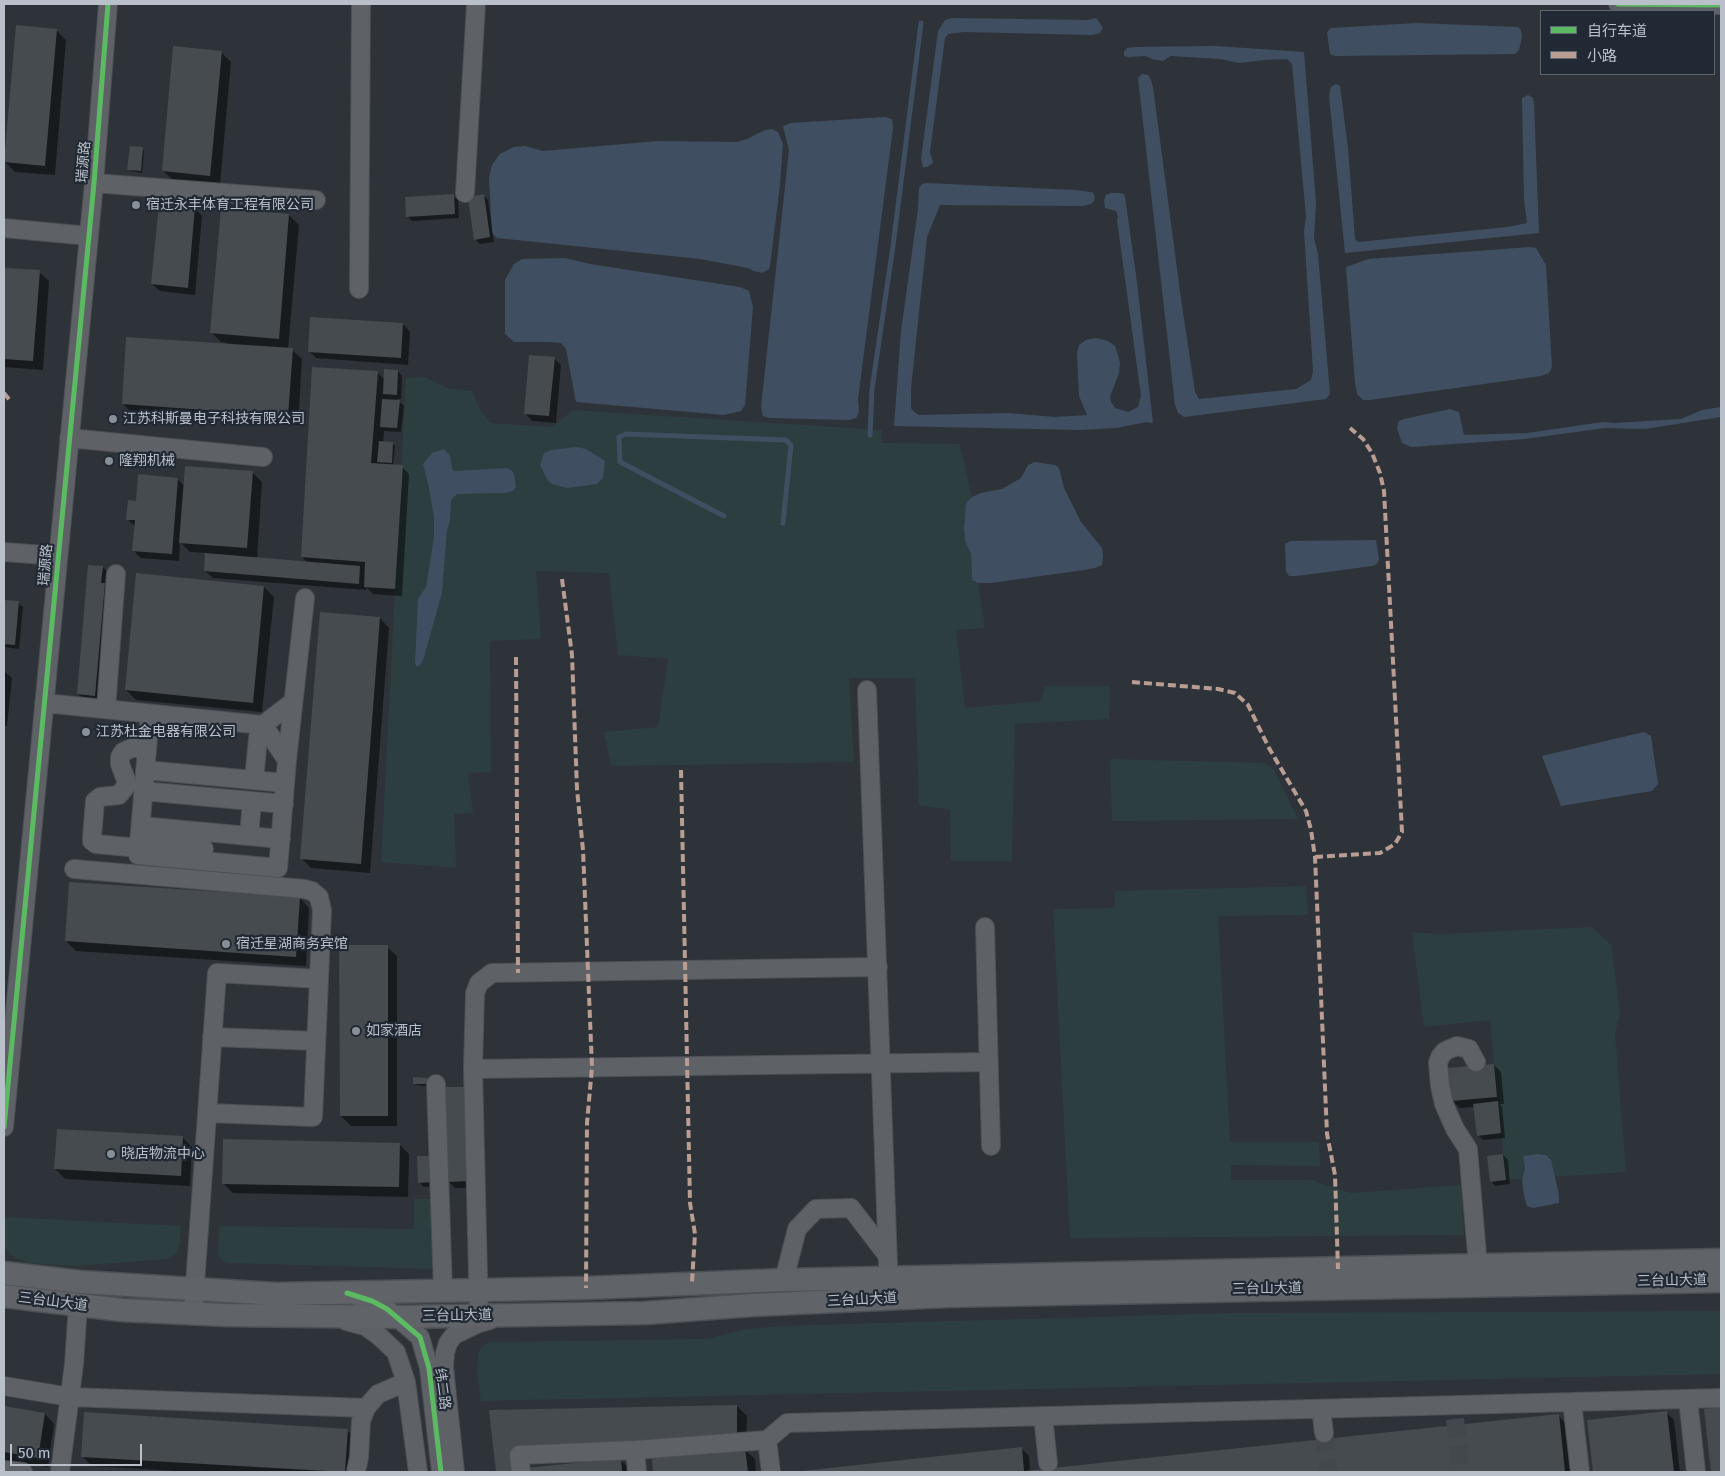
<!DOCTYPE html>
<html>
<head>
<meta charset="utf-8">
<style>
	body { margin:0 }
	#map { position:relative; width:1725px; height:1476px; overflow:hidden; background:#2e3339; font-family:"Fira Sans","Noto Sans SC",sans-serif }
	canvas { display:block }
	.frame { position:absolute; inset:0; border:5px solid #b9c0c9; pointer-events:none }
	.legend { position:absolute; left:1540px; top:10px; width:175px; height:65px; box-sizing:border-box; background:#212a34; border:1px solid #5e6670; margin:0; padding:6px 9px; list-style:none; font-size:15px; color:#b9c0c9 }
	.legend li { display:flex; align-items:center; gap:10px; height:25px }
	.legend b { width:25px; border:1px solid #5e6670 }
	.scale { position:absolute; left:10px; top:1444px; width:132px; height:22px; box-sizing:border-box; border:2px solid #b9c0c9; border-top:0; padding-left:6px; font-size:15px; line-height:18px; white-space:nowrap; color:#b9c0c9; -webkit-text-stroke:4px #212a34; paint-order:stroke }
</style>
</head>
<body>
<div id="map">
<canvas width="1725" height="1476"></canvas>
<div class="frame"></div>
<ul class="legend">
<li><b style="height:6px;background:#5cba63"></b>自行车道</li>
<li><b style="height:6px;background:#b99d93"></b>小路</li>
</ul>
<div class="scale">50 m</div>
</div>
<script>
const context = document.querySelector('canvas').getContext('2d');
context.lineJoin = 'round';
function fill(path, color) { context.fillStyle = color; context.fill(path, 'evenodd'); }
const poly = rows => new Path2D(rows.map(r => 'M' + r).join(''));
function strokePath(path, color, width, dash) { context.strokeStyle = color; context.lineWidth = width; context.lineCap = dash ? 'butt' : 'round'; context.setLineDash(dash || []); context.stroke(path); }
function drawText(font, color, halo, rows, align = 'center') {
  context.font = font + ' "Fira Sans","Noto Sans SC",sans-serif'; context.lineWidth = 4.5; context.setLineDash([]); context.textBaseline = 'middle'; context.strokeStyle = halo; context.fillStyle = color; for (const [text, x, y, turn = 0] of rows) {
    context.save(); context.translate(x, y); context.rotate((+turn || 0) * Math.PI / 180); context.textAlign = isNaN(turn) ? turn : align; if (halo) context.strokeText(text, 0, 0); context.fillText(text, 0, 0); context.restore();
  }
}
const green = poly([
	[424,377,448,388,472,391,479,408,491,423,552,427,573,410,882,430,881,443,960,444,972,497,966,504,964,528,965,541,971,554,972,580,978,583,985,628,956,630,965,708,1041,701,1045,686,1110,686,1109,719,1015,724,1012,861,951,861,950,810,919,805,915,678,849,678,854,762,611,766,604,732,658,727,668,659,618,655,609,573,536,571,541,639,490,641,491,772,468,773,473,813,454,814,456,868,381,862,406,378],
	[1110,759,1265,763,1274,770,1298,819,1112,821],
	[1306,886,1308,915,1218,916,1230,1142,1319,1142,1320,1166,1231,1165,1231,1180,1311,1180,1351,1193,1461,1185,1464,1235,1070,1238,1053,909,1115,908,1115,891],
	[1592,927,1611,945,1620,1014,1615,1033,1626,1172,1506,1180,1490,1020,1424,1027,1412,932,1439,934],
	[414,1199,434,1199,435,1269,228,1263,222,1260,218,1255,219,1226,414,1229],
	[4,1217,181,1226,180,1241,177,1253,167,1259,75,1266,30,1263,15,1258,6,1249,4,1242],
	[1721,1311,1721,1374,481,1401,477,1371,478,1352,488,1342,707,1339,742,1330,777,1326,1235,1313]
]);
const water = poly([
	[952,18,1088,20,1096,18,1103,28,1100,33,1093,35,964,32,948,34,945,38,930,152,933,163,927,167,923,167,921,159,938,31,945,20],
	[1416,23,1518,27,1521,30,1522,37,1519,50,1515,54,1335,56,1330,54,1327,32,1331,28],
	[1216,46,1304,52,1316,203,1314,239,1318,254,1330,394,1326,399,1184,417,1178,413,1175,405,1138,78,1142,74,1148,75,1151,80,1153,87,1181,299,1195,392,1199,399,1296,389,1311,380,1313,371,1304,231,1306,216,1292,64,1287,59,1264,60,1240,63,1220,59,1171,56,1163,61,1152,59,1146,56,1128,57,1124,56,1124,52,1127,48,1135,47],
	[1336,84,1340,86,1348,148,1355,239,1358,242,1508,227,1527,223,1524,199,1522,98,1528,95,1533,98,1534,103,1539,233,1345,253,1329,96,1331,87],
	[885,117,892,119,893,128,858,399,859,412,856,418,849,420,769,418,763,416,761,407,789,150,783,126,791,123],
	[772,129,778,132,783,144,780,185,770,266,769,269,762,273,754,271,748,268,700,259,497,238,492,233,489,177,492,165,500,154,514,147,525,146,543,151,658,141,737,142,747,139,765,130],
	[927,183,1075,190,1091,192,1093,193,1095,197,1094,201,1091,204,1083,206,940,205,927,237,911,388,911,408,914,412,919,415,1008,413,1055,417,1087,415,1079,396,1077,353,1079,345,1086,340,1096,338,1108,341,1115,346,1120,362,1119,373,1110,397,1111,402,1115,408,1128,412,1138,407,1141,396,1117,220,1118,217,1116,211,1105,208,1104,200,1106,195,1111,193,1120,193,1124,194,1125,197,1137,282,1153,423,1147,422,1116,428,1081,430,894,426,901,331,918,209,919,188,922,184],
	[1530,247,1536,248,1546,265,1552,367,1549,373,1541,376,1370,400,1363,400,1357,394,1355,383,1346,267,1368,259],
	[565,258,590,264,740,287,749,291,753,307,745,405,741,411,724,415,576,402,566,349,561,343,549,342,514,342,505,334,505,280,514,264,522,259],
	[1721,407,1721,417,1645,429,1605,428,1525,439,1411,447,1402,443,1397,428,1399,421,1404,419,1450,409,1459,412,1464,435,1527,433,1603,422,1614,423,1681,419,1702,410],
	[576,447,586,449,605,461,603,478,597,484,590,485,567,488,552,484,547,479,540,465,544,453,551,450],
	[444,449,450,455,452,468,454,471,507,468,511,470,514,474,516,487,513,491,505,493,457,494,451,500,450,521,447,530,442,593,424,657,421,664,417,667,415,663,418,599,426,587,434,537,434,517,428,483,423,464,432,453],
	[1035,462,1055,465,1059,468,1064,488,1081,522,1102,548,1103,556,1102,565,1095,568,1084,570,991,583,978,583,972,580,971,554,965,541,964,528,966,503,972,497,981,493,1002,489,1014,482,1021,478,1028,465],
	[1376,540,1379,559,1377,564,1372,566,1297,576,1289,576,1286,571,1285,544,1290,541],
	[1644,732,1651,736,1658,784,1652,791,1561,806,1542,756],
	[1538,1154,1546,1155,1551,1160,1559,1195,1559,1203,1533,1208,1527,1206,1524,1195,1522,1181,1525,1168,1523,1156]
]);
const shadow = poly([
	[56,30,66,40,55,175,15,172,5,162],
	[221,52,231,62,220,185,173,180,163,171],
	[142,149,144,151,142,173,130,171,128,169],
	[453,196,458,200,459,218,412,221,407,216],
	[484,196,488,200,494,242,480,244,475,239],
	[195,208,202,216,195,295,160,291,152,284],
	[289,215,299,225,288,349,292,350,302,359,298,425,133,414,123,404,227,345,227,343,221,342,211,332],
	[4,269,39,272,49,281,43,370,4,367],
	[403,324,410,332,408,365,316,358,309,351],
	[554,358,561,365,556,423,532,421,525,413],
	[398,371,402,376,401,399,397,399,404,406,401,432,384,431,383,443,393,444,395,446,393,466,402,467,409,474,402,596,373,594,366,587,366,590,213,578,205,571,207,553,190,552,180,542,179,561,141,558,134,551,136,527,127,519,137,502,177,479,185,486,252,472,262,482,257,559,308,563,302,557,378,373,385,380],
	[103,567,110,575,102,703,85,701,78,694],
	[264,587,274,597,262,712,136,700,126,690],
	[4,601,18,603,23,607,19,649,4,647],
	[380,618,389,628,370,873,311,868,301,858],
	[4,671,12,678,7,726,4,726],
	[300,898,309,908,306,966,76,951,66,941],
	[387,947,397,956,397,1126,351,1126,341,1116],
	[1494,1065,1501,1072,1504,1104,1500,1104,1502,1107,1505,1138,1483,1140,1478,1135,1474,1107,1460,1108,1452,1101],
	[428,1079,429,1081,429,1086,416,1085,414,1083],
	[466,1088,476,1188,455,1188,448,1181],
	[182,1137,192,1147,190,1186,65,1179,55,1169],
	[399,1144,409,1154,408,1197,233,1193,223,1183],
	[1503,1155,1508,1160,1510,1184,1495,1186,1491,1181],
	[418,1158,437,1186,424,1187,419,1182],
	[737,1406,747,1416,746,1448,743,1448,755,1459,756,1472,654,1472,653,1459,740,1450,525,1456,526,1470,620,1459,630,1469,630,1472,497,1472,491,1412],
	[4,1408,45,1414,54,1424,48,1467,4,1460],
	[1721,1408,1721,1472,1712,1472,1706,1410],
	[1667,1413,1674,1420,1680,1472,1594,1472,1589,1421],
	[1558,1415,1565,1423,1571,1472,804,1472,1022,1449,1029,1456,1030,1471],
	[347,1430,357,1440,355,1472,193,1472,92,1466,82,1456]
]);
const stream = poly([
	[870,435,872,389,893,246,921,23],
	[724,516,620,462,619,437,626,434,786,440,791,445,783,523]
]);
const building = poly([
	[16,25,57,29,45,166,4,162],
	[173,46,222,51,210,176,162,171],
	[130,146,143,147,141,171,127,170],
	[454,194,455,214,406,217,405,197],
	[484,194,490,237,474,240,468,197],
	[159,204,195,207,188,288,151,284],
	[221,208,289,214,279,339,210,333],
	[4,268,40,270,33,361,4,359],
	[310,317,403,323,401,358,308,352],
	[126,337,293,348,288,416,122,404],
	[529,355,555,357,549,416,524,414],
	[312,367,378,371,371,463,403,465,395,589,364,587,365,562,301,557],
	[384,369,398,370,397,395,383,394],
	[382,399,400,400,397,428,380,427],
	[379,441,393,442,392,463,377,462],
	[185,466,253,471,247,548,179,543],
	[138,474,178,478,172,554,132,551,135,520,126,520,128,500,136,501],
	[205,553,360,566,359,584,204,571],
	[88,565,103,566,101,583,105,583,95,696,77,694],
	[136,573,264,586,253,703,125,690],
	[4,600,19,601,15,645,4,644],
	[320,612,380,617,361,864,300,859],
	[69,882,300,897,296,957,65,941],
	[339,945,388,945,388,1116,340,1116],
	[1494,1064,1497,1097,1451,1101,1448,1068],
	[413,1077,428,1078,428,1084,413,1084],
	[444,1087,467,1087,470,1181,446,1182],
	[1498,1101,1501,1133,1477,1136,1473,1104],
	[57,1129,183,1136,181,1176,54,1169],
	[223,1139,400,1143,399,1187,222,1184],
	[1503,1154,1506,1180,1490,1182,1487,1156],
	[417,1156,432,1156,433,1182,418,1183],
	[737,1405,737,1438,516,1446,519,1472,496,1472,489,1410],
	[4,1406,45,1413,38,1458,4,1452],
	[1721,1407,1721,1472,1711,1472,1704,1409],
	[1667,1411,1674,1472,1593,1472,1587,1420],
	[84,1412,348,1429,345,1472,81,1457],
	[1559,1414,1565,1472,802,1472,802,1471,1022,1447,1024,1471],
	[745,1448,748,1472,653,1472,652,1458],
	[621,1458,622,1472,527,1472,527,1468]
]);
const minorTunnel = poly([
	[1455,1419,1461,1472],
	[1324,1433,1329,1472]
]);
const minor = poly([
	[1618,4,1721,5],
	[94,183,316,200],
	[465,193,476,4],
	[4,228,89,236],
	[359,289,361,4],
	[69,438,263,457],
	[4,552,58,556],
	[867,690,889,1291],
	[44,703,263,725,287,760],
	[106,709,116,574],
	[150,714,138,855,278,868,287,760,305,598],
	[145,770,285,783],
	[254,780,258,738,263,725,293,702],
	[143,791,284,804],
	[141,826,281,839],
	[249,836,252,801],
	[139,843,204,849],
	[139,848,96,844,92,841,92,837,95,801,100,797,119,795,126,786,126,780,120,764,120,757,123,752,132,748,147,748],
	[74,869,304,889,312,891,319,897,322,910,313,1117,207,1113],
	[985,927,991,1146],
	[212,1037,316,1041],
	[1476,1062,1469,1049,1457,1046,1445,1051,1440,1057,1438,1063,1440,1086,1444,1104,1455,1129,1468,1149,1478,1266],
	[473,1069,989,1062],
	[436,1084,443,1291],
	[4,1127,94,183,108,4],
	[784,1280,797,1229,816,1209,851,1208,887,1255],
	[356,1296,372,1301,387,1309,420,1337,429,1368,441,1472],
	[193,1313,217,973,319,979],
	[479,1316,473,1069,475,993,479,983,492,973,878,967],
	[346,1321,365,1326,378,1335,396,1352,406,1382,418,1472],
	[4,1386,70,1397,366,1408],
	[1688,1399,1696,1472],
	[1572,1402,1580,1472],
	[1321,1409,1324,1433],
	[1043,1416,1048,1463],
	[767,1440,771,1472],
	[635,1450,637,1472],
	[4,1470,23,1472],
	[60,1472,74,1364,78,1305],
	[356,1472,359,1457,361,1421,366,1408,378,1394,406,1382],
	[455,1472,444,1367,445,1353,448,1343,454,1335,479,1323,490,1320],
	[521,1472,519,1455,635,1450,767,1440,787,1423,1721,1398]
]);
const major = poly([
	[4,1273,80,1282,276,1294,586,1288,784,1280,1721,1260],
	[4,1296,122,1310,226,1315,398,1317,645,1313,752,1305,946,1296,1721,1281]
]);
const quiet = poly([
	[4,393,11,402],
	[562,579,572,655,577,789,583,850,592,1067,587,1123,586,1288],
	[516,657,518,973],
	[1132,682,1218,689,1235,693,1248,705,1269,748,1306,811,1311,830,1315,857,1327,1134,1335,1175,1338,1269],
	[681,770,690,1203,695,1234,692,1282],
	[1315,857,1380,853,1395,844,1402,832,1384,491,1380,473,1372,453,1363,439,1350,428]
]);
const cycleway = poly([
	[1618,4,1721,5],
	[4,1127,94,183,108,4],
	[347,1293,372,1301,387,1309,420,1337,429,1368,441,1472]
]);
const markers = [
	[136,205,5,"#888f97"],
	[113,419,5,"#888f97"],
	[109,461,5,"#888f97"],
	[86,732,5,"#888f97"],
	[226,944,5,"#888f97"],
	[356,1031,5,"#888f97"],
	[111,1154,5,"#888f97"]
];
const streetNames = [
	["瑞源路",84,162,-85],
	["瑞源路",46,565,-85],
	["三台山大道",1672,1281,-1],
	["三台山大道",1267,1289,-1],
	["三台山大道",862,1300,-3],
	["三台山大道",53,1302,7],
	["三台山大道",457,1316,-1],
	["纬二路",442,1389,82]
];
const poiNames = [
	["宿迁永丰体育工程有限公司",146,205],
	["江苏科斯曼电子科技有限公司",123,419],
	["隆翔机械",119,461],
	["江苏杜金电器有限公司",96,732],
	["宿迁星湖商务宾馆",236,944],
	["如家酒店",366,1031],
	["晓店物流中心",121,1154]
];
fill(green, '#2c3e3f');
fill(water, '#3f4f61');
fill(shadow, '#0007');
strokePath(stream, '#3f4f61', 5);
fill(building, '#464b50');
strokePath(minorTunnel, '#43484f', 18, [18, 9]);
strokePath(minor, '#4c4f54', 20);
strokePath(major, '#4b5056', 25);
strokePath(minor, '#5e6267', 18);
strokePath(major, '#606469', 22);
strokePath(quiet, '#b99d93', 4, [8, 4]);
strokePath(cycleway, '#5cba63', 5);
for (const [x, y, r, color] of markers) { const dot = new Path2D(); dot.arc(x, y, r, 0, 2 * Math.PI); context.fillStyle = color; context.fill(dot); strokePath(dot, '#212a34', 2); }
drawText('14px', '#b9c0c9', '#212a34', streetNames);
drawText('14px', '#b9c0c9', '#212a34', poiNames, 'left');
</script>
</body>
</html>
